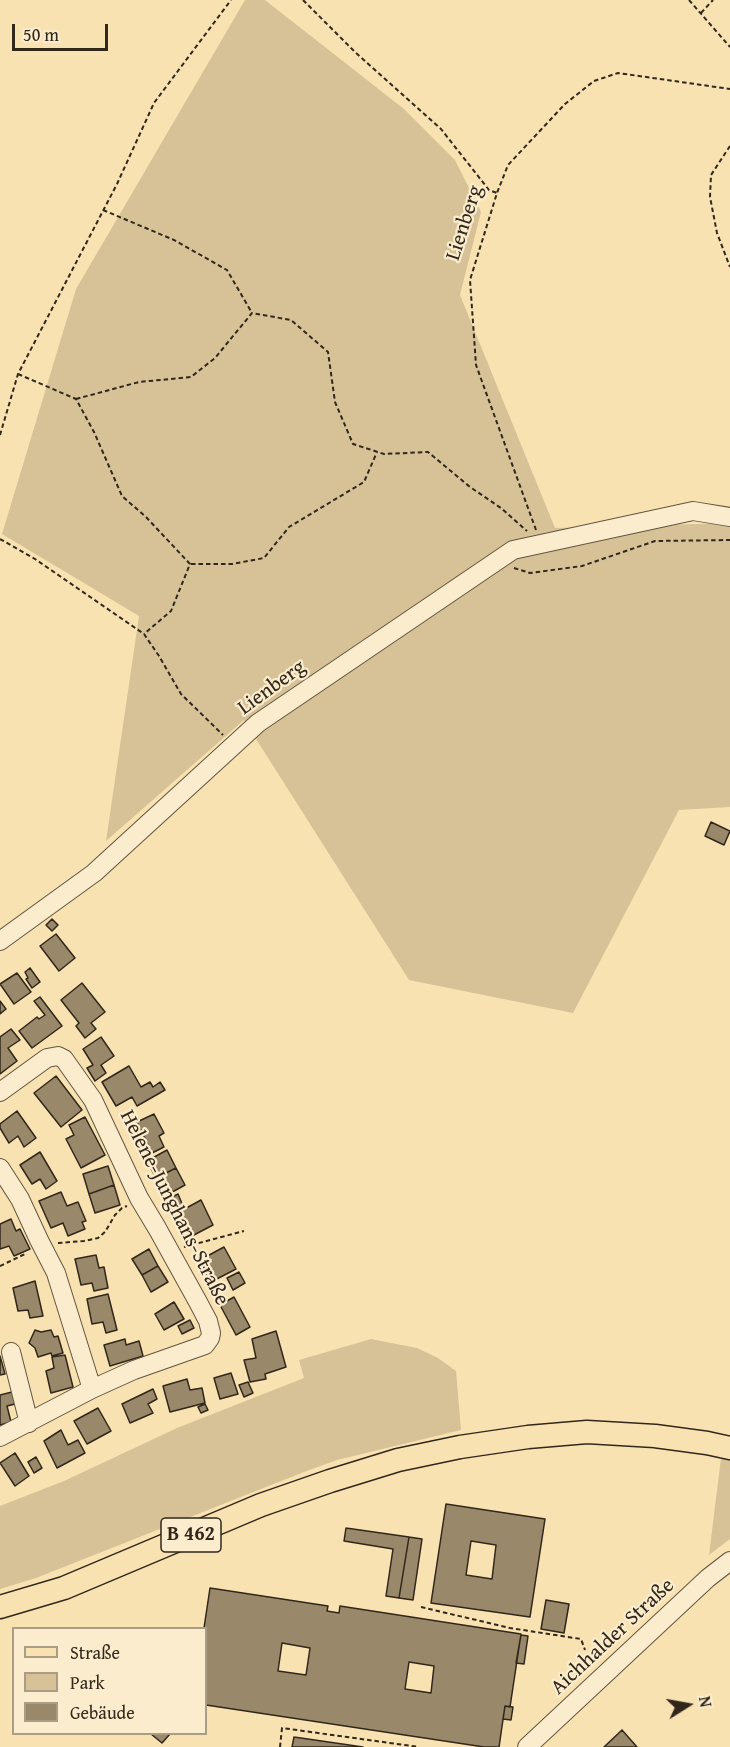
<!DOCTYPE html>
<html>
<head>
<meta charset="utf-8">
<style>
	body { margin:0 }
	#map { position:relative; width:730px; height:1747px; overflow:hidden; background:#f9e2b2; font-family:"Gentium Book Plus",serif }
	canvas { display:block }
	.legend { position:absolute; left:12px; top:1627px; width:195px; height:108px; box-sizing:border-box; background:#fbeccd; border:2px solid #aa9d85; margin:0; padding:8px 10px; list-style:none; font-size:18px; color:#31271a }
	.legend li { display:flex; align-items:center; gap:12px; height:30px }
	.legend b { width:30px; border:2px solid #aa9d85 }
	.north { position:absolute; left:658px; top:1675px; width:60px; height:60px; -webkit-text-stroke:4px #fbeccd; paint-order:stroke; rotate:79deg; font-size:16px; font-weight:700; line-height:24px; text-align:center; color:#31271a }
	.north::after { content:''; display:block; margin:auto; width:21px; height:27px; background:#31271a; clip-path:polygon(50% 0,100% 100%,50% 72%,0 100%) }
	.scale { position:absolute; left:12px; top:24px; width:96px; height:27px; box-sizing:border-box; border:3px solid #31271a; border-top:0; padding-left:8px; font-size:18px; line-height:21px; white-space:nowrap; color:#31271a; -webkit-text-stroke:4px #fbeccd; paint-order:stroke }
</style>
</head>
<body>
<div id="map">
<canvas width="730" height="1747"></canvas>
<ul class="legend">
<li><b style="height:8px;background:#f9e2b2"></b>Straße</li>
<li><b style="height:16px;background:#d7c298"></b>Park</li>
<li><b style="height:16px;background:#998869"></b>Gebäude</li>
</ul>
<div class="north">N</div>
<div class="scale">50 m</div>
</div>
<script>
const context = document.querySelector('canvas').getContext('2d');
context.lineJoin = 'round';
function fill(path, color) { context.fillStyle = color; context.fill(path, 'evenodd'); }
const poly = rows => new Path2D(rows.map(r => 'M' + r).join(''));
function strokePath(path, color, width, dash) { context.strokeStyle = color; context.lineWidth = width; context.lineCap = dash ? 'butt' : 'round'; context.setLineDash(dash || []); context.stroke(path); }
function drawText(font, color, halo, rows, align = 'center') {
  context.font = font + ' "Gentium Book Plus",serif'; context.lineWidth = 4.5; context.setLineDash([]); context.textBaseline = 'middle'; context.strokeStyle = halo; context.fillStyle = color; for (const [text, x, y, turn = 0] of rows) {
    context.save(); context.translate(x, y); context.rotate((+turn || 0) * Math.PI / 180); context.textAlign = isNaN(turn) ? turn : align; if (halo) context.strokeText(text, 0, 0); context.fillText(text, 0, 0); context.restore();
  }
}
const green = poly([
	[245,0,265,0,404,109,455,160,481,212,460,295,555,528,730,523,730,807,679,810,573,1013,409,980,244,720,106,841,139,616,2,534,76,289],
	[371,1339,417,1348,438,1358,456,1371,461,1430,337,1460,304,1472,36,1578,0,1589,0,1506,64,1481,177,1428,304,1378,299,1360],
	[721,1458,730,1460,730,1539,709,1555]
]);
const building = poly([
	[711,822,730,831,724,845,705,836,711,822],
	[52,919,58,925,52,931,46,925,52,919],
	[56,934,75,958,59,971,40,946,56,934],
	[30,968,40,982,32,988,26,979,28,978,25,972,30,968],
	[17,973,31,992,14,1004,0,984,17,973],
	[82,983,105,1012,91,1023,96,1029,85,1038,76,1026,79,1023,61,1000,82,983],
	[40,997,62,1026,32,1048,19,1031,37,1017,39,1019,45,1015,34,1001,40,997],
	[0,1001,6,1009,0,1014,0,1001],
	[11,1029,20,1040,8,1048,17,1061,0,1074,0,1037,11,1029],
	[101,1037,114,1056,101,1065,106,1073,95,1081,87,1068,93,1065,83,1049,101,1037],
	[129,1066,141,1087,150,1082,153,1087,160,1082,165,1090,137,1106,132,1097,116,1106,102,1082,129,1066],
	[56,1076,82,1110,61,1127,34,1093,56,1076],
	[17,1111,36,1138,24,1147,18,1136,9,1143,0,1128,0,1124,17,1111],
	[154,1114,164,1133,159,1136,164,1147,152,1153,137,1122,154,1114],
	[85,1117,105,1155,81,1168,66,1139,74,1135,69,1125,85,1117],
	[167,1150,176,1168,156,1178,147,1161,167,1150],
	[40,1152,57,1181,46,1189,40,1179,32,1184,20,1165,40,1152],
	[108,1166,114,1185,89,1194,83,1174,108,1166],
	[176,1168,185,1185,165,1196,156,1178,176,1168],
	[114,1185,120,1205,95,1213,89,1194,114,1185],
	[61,1192,67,1206,78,1202,86,1221,82,1222,85,1229,68,1236,63,1223,51,1228,39,1201,61,1192],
	[178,1194,183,1206,169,1212,164,1201,178,1194],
	[201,1200,213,1225,192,1236,179,1212,201,1200],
	[11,1219,16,1231,20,1229,30,1249,14,1256,9,1246,0,1249,0,1224,11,1219],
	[224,1247,236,1269,211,1282,200,1260,224,1247],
	[149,1249,158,1266,142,1275,132,1259,149,1249],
	[96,1255,99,1268,104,1267,108,1288,94,1291,92,1283,81,1285,75,1259,96,1255],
	[158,1266,168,1282,151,1292,142,1275,158,1266],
	[239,1272,245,1283,233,1290,227,1278,239,1272],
	[35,1281,43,1316,30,1318,28,1310,18,1311,13,1288,35,1281],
	[108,1294,117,1330,106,1333,103,1322,92,1324,87,1299,108,1294],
	[234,1297,250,1327,236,1335,220,1305,234,1297],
	[174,1302,184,1319,164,1330,155,1314,174,1302],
	[190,1320,194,1328,182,1334,178,1326,190,1320],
	[35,1330,41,1332,51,1330,54,1337,58,1336,63,1353,52,1356,51,1353,38,1357,35,1348,29,1343,35,1330],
	[276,1331,286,1367,265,1374,266,1379,250,1382,244,1360,256,1358,252,1339,276,1331],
	[125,1339,126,1345,139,1341,143,1356,110,1366,104,1345,125,1339],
	[65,1355,73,1387,51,1393,46,1371,54,1368,52,1357,65,1355],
	[0,1356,5,1374,0,1375,0,1356],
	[231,1373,238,1394,220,1399,214,1378,231,1373],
	[187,1379,190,1390,202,1388,205,1403,170,1412,163,1386,187,1379],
	[248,1382,253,1393,244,1397,239,1385,248,1382],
	[153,1389,157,1399,148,1404,153,1413,130,1423,122,1404,153,1389],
	[16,1391,19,1403,7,1406,11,1422,0,1425,0,1395,16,1391],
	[205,1404,208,1410,201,1413,198,1407,205,1404],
	[98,1408,111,1431,87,1444,74,1421,98,1408],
	[61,1430,68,1445,78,1440,85,1453,57,1468,44,1441,61,1430],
	[15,1453,29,1476,15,1486,0,1463,15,1453],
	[36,1457,42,1468,34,1473,28,1462,36,1457],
	[446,1504,545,1519,530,1617,431,1603,446,1504],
	[471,1541,496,1545,492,1579,466,1575,471,1541],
	[346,1528,409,1537,399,1598,386,1596,393,1549,344,1541,346,1528],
	[409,1537,422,1539,413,1600,399,1598,409,1537],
	[210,1588,328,1606,327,1611,339,1613,340,1606,521,1634,510,1707,505,1706,499,1747,484,1747,206,1705,206,1628,204,1628,210,1588],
	[282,1643,310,1648,306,1675,278,1671,282,1643],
	[409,1662,434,1666,431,1693,405,1689,409,1662],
	[546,1600,569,1604,564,1633,541,1629,546,1600],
	[521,1635,528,1636,524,1664,516,1663,521,1635],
	[505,1706,513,1707,511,1720,503,1719,505,1706],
	[622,1730,637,1747,604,1747,622,1730],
	[151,1734,170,1734,162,1743,151,1734],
	[294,1737,363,1747,292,1747,294,1737]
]);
const path = poly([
	[303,0,356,53,441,129,489,190,497,193],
	[689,0,730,47],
	[701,13,713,0],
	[730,146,711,175,710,197,717,233,730,267],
	[103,210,174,240,227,270,252,313],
	[18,374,76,399,94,432,122,496,146,517,190,564,171,611,144,634],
	[76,399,139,382,191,377,215,358,252,313,291,320,328,352,335,402,353,444,384,454,428,452,470,487,501,508,527,531],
	[0,435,18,374,117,184,154,103,231,0],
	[536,530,476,365,470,280,497,193,508,165,565,104,594,81,618,73,730,89],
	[0,539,35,559,144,634,159,656,181,694,223,735],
	[191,564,232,564,264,558,289,527,364,482,377,452],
	[514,568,530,573,582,566,655,541,730,540],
	[58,1243,84,1241,98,1238,105,1232,115,1215,122,1208,127,1206],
	[184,1247,244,1231],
	[0,1266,27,1253],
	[421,1607,510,1628,581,1639,585,1650],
	[280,1747,282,1728,419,1747]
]);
const minor = poly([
	[0,941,94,873,258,723,513,550,693,511,730,517],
	[0,1092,47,1058,58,1056,64,1059,93,1100,139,1198,157,1228,198,1302,208,1321,211,1333,210,1338,205,1345,134,1370,92,1389,0,1437],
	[0,1168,20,1199,39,1240,56,1273,92,1389],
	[11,1352,29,1423],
	[527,1747,708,1578,730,1561]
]);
const major = poly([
	[0,1607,64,1588,261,1505,330,1481,398,1460,460,1447,528,1437,587,1432,655,1436,707,1443,730,1448]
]);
const shields = [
	[191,1535,60]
];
const shieldNames = [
	["B 462",191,1535]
];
const streetNames = [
	["Lienberg",465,223,-72],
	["Lienberg",272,688,-36],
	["Helene-Junghans-Straße",174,1208,63],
	["Aichhalder Straße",613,1637,-43]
];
fill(green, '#d7c298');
fill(building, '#998869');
strokePath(building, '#31271a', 1.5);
strokePath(minor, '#635640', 20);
strokePath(major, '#31271a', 25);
strokePath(path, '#31271a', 2, [4.5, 3]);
strokePath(minor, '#fbeccd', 18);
strokePath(major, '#f9e2b2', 22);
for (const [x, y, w] of shields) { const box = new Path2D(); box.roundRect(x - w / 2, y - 17, w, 34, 4.5); context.fillStyle = '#fbeccd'; context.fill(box); strokePath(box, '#31271a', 1.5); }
drawText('bold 20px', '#31271a', null, shieldNames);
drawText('21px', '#31271a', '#fbeccd', streetNames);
</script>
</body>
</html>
